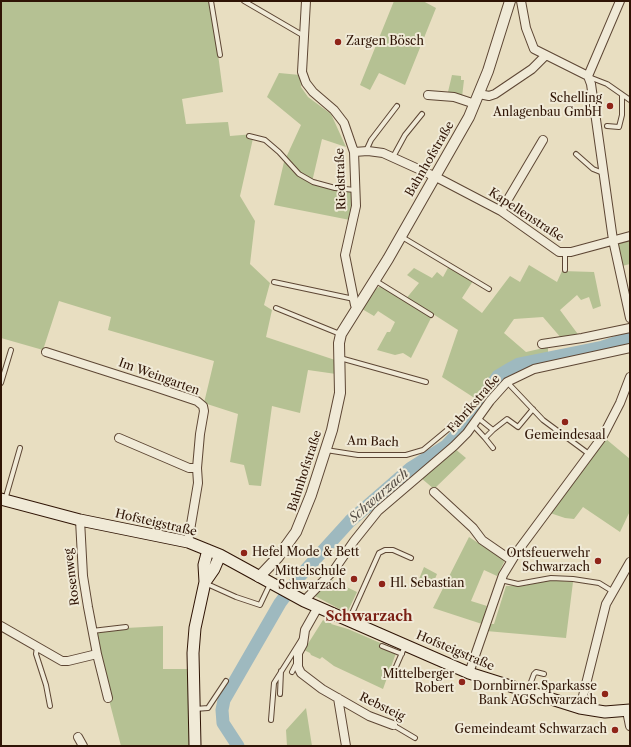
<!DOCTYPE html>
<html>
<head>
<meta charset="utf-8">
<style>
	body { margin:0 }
	#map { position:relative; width:631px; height:747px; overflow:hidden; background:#e8dec1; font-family:"Libre Caslon Text",serif }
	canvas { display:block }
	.frame { position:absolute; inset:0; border:2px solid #2f1405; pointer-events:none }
</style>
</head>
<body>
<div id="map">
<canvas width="631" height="747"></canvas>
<div class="frame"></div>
</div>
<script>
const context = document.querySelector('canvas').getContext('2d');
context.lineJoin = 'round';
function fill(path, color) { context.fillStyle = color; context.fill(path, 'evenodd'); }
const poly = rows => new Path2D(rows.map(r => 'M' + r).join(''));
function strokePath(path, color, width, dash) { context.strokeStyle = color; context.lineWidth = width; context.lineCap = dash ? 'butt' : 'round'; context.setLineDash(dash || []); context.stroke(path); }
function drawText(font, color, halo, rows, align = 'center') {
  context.font = font + ' "Libre Caslon Text",serif'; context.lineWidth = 4; context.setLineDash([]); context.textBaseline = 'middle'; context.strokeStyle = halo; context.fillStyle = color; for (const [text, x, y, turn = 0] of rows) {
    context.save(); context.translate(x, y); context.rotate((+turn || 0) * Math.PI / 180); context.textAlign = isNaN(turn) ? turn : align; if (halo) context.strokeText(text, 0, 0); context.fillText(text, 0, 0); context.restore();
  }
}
const green = poly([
	[1,1,211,1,223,92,182,99,186,124,228,122,230,136,254,134,240,196,255,221,250,264,270,283,264,305,272,310,266,337,335,360,336,374,308,370,300,413,272,406,261,486,249,485,244,465,230,462,238,414,204,403,214,361,108,330,111,317,59,301,43,350,1,338],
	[394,1,423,1,436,8,405,85,379,73,370,90,360,85],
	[279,73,300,75,301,87,308,97,331,114,346,147,322,139,312,182,351,192,352,208,350,220,274,205,284,162,301,125,267,97],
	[452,75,461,76,461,80,464,80,462,97,448,92],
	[630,239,630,264,622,266,618,243],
	[529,265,557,282,562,271,594,272,601,306,593,309,589,297,581,300,577,295,560,310,580,337,562,339,543,317,514,319,504,333,526,352,548,347,548,354,517,359,496,372,476,399,442,377,458,330,433,314,411,358,403,353,395,355,377,350,387,332,390,332,395,322,378,311,374,316,362,309,377,288,381,286,405,300,419,283,407,275,414,268,432,278,437,272,443,277,449,266,473,281,462,298,482,313,510,276,520,282],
	[606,439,630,459,630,511,620,532,583,507,574,519,565,518,550,513],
	[454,448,466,458,434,489,421,478],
	[469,537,503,559,504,562,497,576,484,570,471,601,487,606,482,624,433,608],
	[424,567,437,574,432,586,419,579],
	[332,580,357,592,347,613,315,596],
	[550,580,573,582,566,638,486,631,488,624,494,624,506,586,523,586],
	[323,620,326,622,327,620,332,622,331,624,348,629,392,648,391,651,396,653,383,689,334,666,322,657,320,659,311,655,310,653,304,650],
	[163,626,163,669,192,669,194,746,121,746,97,654,93,632,126,628],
	[306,708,312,746,287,746,286,730]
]);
const river = poly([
	[238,746,223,723,222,710,224,700,280,603,300,576,350,521,411,468,446,446,465,425,498,376,508,370,519,364,603,347,630,338]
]);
const service = poly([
	[211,1,220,55],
	[244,1,304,36],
	[589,77,607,84,630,100],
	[607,126,619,127,622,115,622,95],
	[249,136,265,140,279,152,299,174,313,182,335,188,355,190],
	[366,151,371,140,397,106],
	[576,154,593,169,603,173],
	[393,157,405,135,422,114],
	[402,237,489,289],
	[565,253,565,270],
	[376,281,431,315],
	[274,282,354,299],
	[276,308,340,334],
	[340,358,426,382],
	[507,382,543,420,589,454],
	[1,383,11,350],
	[478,418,493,430,485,438,493,448],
	[473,425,485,438],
	[493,430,507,419,518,427,533,409],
	[326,450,358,455,406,455,423,450,458,421],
	[5,500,20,448],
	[501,580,518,584,551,578,573,579,599,583,612,591],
	[205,583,236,597,260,605,270,584],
	[349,620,379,553,385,550,393,550,411,558],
	[92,631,126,627],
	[382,646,402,654],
	[37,647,36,654,46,685,50,706],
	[395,669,405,646],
	[292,672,297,662],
	[528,690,534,674,536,672,544,674],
	[280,694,281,671],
	[195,709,208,708,226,681],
	[271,720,274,683,303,637],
	[393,725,415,738]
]);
const minor = poly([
	[306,1,302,72,306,83,313,92,334,110,344,123,354,152,356,206,345,255,355,305,358,307],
	[521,1,526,28,534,49,588,76,591,84,613,240,630,318],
	[588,76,620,1],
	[479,94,489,96,495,94,532,69,545,56],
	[428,95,454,97,475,104],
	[354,152,368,151,383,153,436,177,501,211,559,252,571,252,630,236],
	[501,211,543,140],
	[542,344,582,338,630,328],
	[46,352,152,386,197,401,203,406,204,411,200,434,197,468,198,483,188,542],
	[119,438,189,468,197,468],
	[434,492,473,528,482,540,511,560],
	[80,520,83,576,88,607,97,654,108,698],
	[304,601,334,570,354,541,378,511,454,446,467,433,490,401,507,382,534,369,630,348],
	[318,607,305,630,303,644,298,653,298,667,301,673,322,689,369,716,393,725],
	[1,626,62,661,68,661,97,654],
	[469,673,503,575,517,552,603,436,620,403,630,377],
	[338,698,346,746],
	[580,708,606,604,630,562],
	[627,711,630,726],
	[78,737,83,746]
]);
const tertiary = poly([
	[259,577,278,557,296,532,311,495,332,430,340,393,339,343,341,334,388,259,469,117,488,71,510,1]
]);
const secondary = poly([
	[1,499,80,520,188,542,220,555,304,601,469,673,580,708,605,712,630,710],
	[205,582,214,569,220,555],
	[195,746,193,653,195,628,205,582,204,565,208,550]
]);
const markers = [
	[338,42,4,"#8f2418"],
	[610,106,4,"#8f2418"],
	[565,422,4,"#8f2418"],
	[244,553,4,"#8f2418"],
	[598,561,4,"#8f2418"],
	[354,579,4,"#8f2418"],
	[382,584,4,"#8f2418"],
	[462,682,4,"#8f2418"],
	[605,694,4,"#8f2418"],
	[615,730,4,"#8f2418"]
];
const poiNames = [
	["Zargen Bösch",346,42,"left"],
	["Schelling",602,99],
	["Anlagenbau GmbH",602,113],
	["Gemeindesaal",565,436,"center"],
	["Hefel Mode & Bett",252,553,"left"],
	["Ortsfeuerwehr",590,554],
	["Schwarzach",590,568],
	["Mittelschule",346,572],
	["Schwarzach",346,586],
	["Hl. Sebastian",390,584,"left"],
	["Mittelberger",454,675],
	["Robert",454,689],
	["Dornbirner Sparkasse",597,687],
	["Bank AGSchwarzach",597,701],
	["Gemeindeamt Schwarzach",607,730]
];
const streetNames = [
	["Bahnhofstraße",430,159,-60],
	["Riedstraße",341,179,-92],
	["Kapellenstraße",526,215,33],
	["Im Weingarten",159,377,20],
	["Fabrikstraße",474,404,-49],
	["Am Bach",373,442,2],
	["Bahnhofstraße",305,471,-72],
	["Hofsteigstraße",156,523,13],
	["Rosenweg",72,577,-97],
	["Hofsteigstraße",455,651,23],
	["Rebsteig",382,707,26]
];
const waterNames = [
	["Schwarzach",379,496,-41]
];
const quarterNames = [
	["Schwarzach",369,617]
];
fill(green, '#b5c193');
strokePath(river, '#9eb9bf', 13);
strokePath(service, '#5d4634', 6);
strokePath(minor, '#5d4634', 10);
strokePath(tertiary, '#5d4634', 12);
strokePath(secondary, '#2f1405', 13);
strokePath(service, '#f0ead7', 4);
strokePath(minor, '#f0ead7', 8);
strokePath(tertiary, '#f0ead7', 10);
strokePath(secondary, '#f0ead7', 11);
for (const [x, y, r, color] of markers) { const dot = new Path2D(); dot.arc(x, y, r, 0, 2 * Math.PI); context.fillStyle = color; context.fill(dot); strokePath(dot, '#f0ead7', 1.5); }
drawText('12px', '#2f1405', '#f0ead7', poiNames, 'right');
drawText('12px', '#2f1405', '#f0ead7', streetNames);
drawText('italic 13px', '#564e46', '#f0ead7', waterNames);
drawText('bold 14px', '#7a1f14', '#f0ead7', quarterNames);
</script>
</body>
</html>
